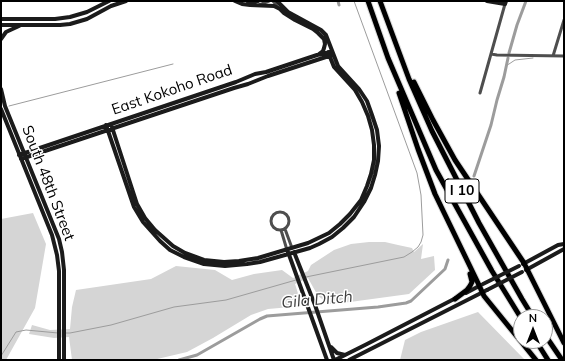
<!DOCTYPE html>
<html>
<head>
<meta charset="utf-8">
<style>
	body { margin:0 }
	#map { position:relative; width:565px; height:361px; overflow:hidden; background:#fff; font-family:Mulish,sans-serif }
	canvas { display:block }
	.frame { position:absolute; inset:0; border:2px solid #000; pointer-events:none }
	.north { position:absolute; left:513px; top:309px; width:40px; height:40px; box-sizing:border-box; background:#fff; border:1px solid #999; border-radius:50%; rotate:0deg; font-size:11px; font-weight:700; line-height:16px; text-align:center; color:#000 }
	.north::after { content:''; display:block; margin:auto; width:14px; height:18px; background:#000; clip-path:polygon(50% 0,100% 100%,50% 72%,0 100%) }
</style>
</head>
<body>
<div id="map">
<canvas width="565" height="361"></canvas>
<div class="frame"></div>
<div class="north">N</div>
</div>
<script>
const context = document.querySelector('canvas').getContext('2d');
context.lineJoin = 'round';
function fill(path, color) { context.fillStyle = color; context.fill(path, 'evenodd'); }
const poly = rows => new Path2D(rows.map(r => 'M' + r).join(''));
function strokePath(path, color, width, dash) { context.strokeStyle = color; context.lineWidth = width; context.lineCap = dash ? 'butt' : 'round'; context.setLineDash(dash || []); context.stroke(path); }
function drawText(font, color, halo, rows, align = 'center') {
  context.font = font + ' Mulish,sans-serif'; context.lineWidth = 3; context.setLineDash([]); context.textBaseline = 'middle'; context.strokeStyle = halo; context.fillStyle = color; for (const [text, x, y, turn = 0] of rows) {
    context.save(); context.translate(x, y); context.rotate((+turn || 0) * Math.PI / 180); context.textAlign = isNaN(turn) ? turn : align; if (halo) context.strokeText(text, 0, 0); context.fillText(text, 0, 0); context.restore();
  }
}
const green = poly([
	[33,213,46,244,35,308,6,360,1,360,1,219],
	[369,242,385,242,398,245,412,248,414,252,423,244,421,259,434,256,435,270,409,294,350,302,329,304,318,296,308,278,295,284,302,306,268,309,251,315,213,338,187,352,153,360,72,360,69,337,54,338,29,334,32,325,50,330,70,329,72,307,76,290,151,279,176,266,215,270,232,280,254,274,282,270,293,278,308,271,311,265,334,250,351,244],
	[478,312,525,360,400,360,405,340,421,332]
]);
const stream = poly([
	[507,65,509,64,515,60,533,58],
	[9,106,173,64],
	[306,277,404,257,412,252,418,247,421,242,423,235,421,195,417,173,354,1],
	[65,333,70,333,111,325,174,307,226,300,296,280],
	[1,356,16,332,26,330,58,333]
]);
const canal = poly([
	[338,1,339,5],
	[509,53,517,25,526,1],
	[474,176,491,125,497,100,504,77,508,58],
	[179,360,197,355,260,319,267,316,378,307,406,303,411,301,445,269,448,260]
]);
const street = poly([
	[273,1,278,7],
	[259,5,269,1],
	[491,54,497,55,564,56],
	[553,56,564,20],
	[480,93,505,4],
	'271 221a9 9 0 1 1 18 0a9 9 0 1 1-18 0Z',
	[285,229,292,248],
	[281,230,287,250]
]);
const secondary = poly([
	[235,1,242,4,250,5,274,6,280,9,284,13,295,20,313,29,318,33,324,39,325,44,324,48,323,51,319,54],
	[487,1,505,4,506,1],
	[248,3,258,1],
	[1,19,55,19,70,17,87,12,109,1],
	[1,25,60,25,70,24,87,19,111,6,126,1],
	[1,39,6,32,19,26],
	[1,89,5,106,59,239,62,252,64,270,64,360],
	[1,109,52,235,57,255,59,271,59,360],
	[111,124,137,204,145,218,155,230,173,246,185,253,204,260,224,262,239,261,258,258,308,243,329,233,340,224,350,214,361,200,367,186,371,174,374,160,374,145,372,130,368,116,362,102,355,90,334,67,328,52],
	[106,125,134,207,143,222,160,241,170,250,184,257,204,264,225,266,247,264,260,262,310,248,319,244,332,237,343,228,354,217,364,202,371,188,375,175,378,161,379,146,377,130,372,115,367,101,359,89,338,66,326,35,321,30,288,12,277,1],
	[19,155,236,82,255,74,266,72,317,55,330,52],
	[21,159,234,88,248,84,268,76,332,55],
	[288,252,327,360],
	[294,252,315,305,334,360],
	[523,264,558,245,564,244],
	[526,270,564,249],
	[466,293,481,285],
	[331,347,337,353,345,355],
	[335,360,367,344,456,298],
	[349,360,487,290]
]);
const highway = poly([
	[368,1,388,58,436,170,492,271,521,318],
	[380,1,409,79,432,131,479,223,522,299,533,317],
	[414,82,433,120,455,160,524,263,564,343],
	[399,93,418,149,435,194,478,283,484,296,536,360],
	[455,299,467,290,470,286,472,282,470,274],
	[545,335,562,360],
	[536,341,548,360]
]);
const secondaryBridge = poly([
	[483,284,519,266],
	[487,290,522,272]
]);
const shields = [
	[462,191,34]
];
const shieldNames = [
	["I 10",462,191]
];
const streetNames = [
	["East Kokoho Road",172,90,-19],
	["South 48th Street",48,183,69]
];
const waterNames = [
	["Gila Ditch",317,300,-5]
];
fill(green, '#d5d5d5');
strokePath(stream, '#9c9c9c', 1);
strokePath(canal, '#9c9c9c', 3);
strokePath(highway, '#dbdbdb', 7);
strokePath(street, '#4e4e4e', 3);
strokePath(secondary, '#1b1b1b', 4);
strokePath(highway, '#000', 5);
strokePath(secondaryBridge, '#1b1b1b', 4);
for (const [x, y, w] of shields) { const box = new Path2D(); box.roundRect(x - w / 2, y - 12, w, 24, 3); context.fillStyle = '#fff'; context.fill(box); strokePath(box, '#000', 1); }
drawText('bold 14px', '#000', null, shieldNames);
drawText('15px', '#000', '#fff', streetNames);
drawText('italic 16px', '#3d3d3d', '#fff', waterNames);
</script>
</body>
</html>
